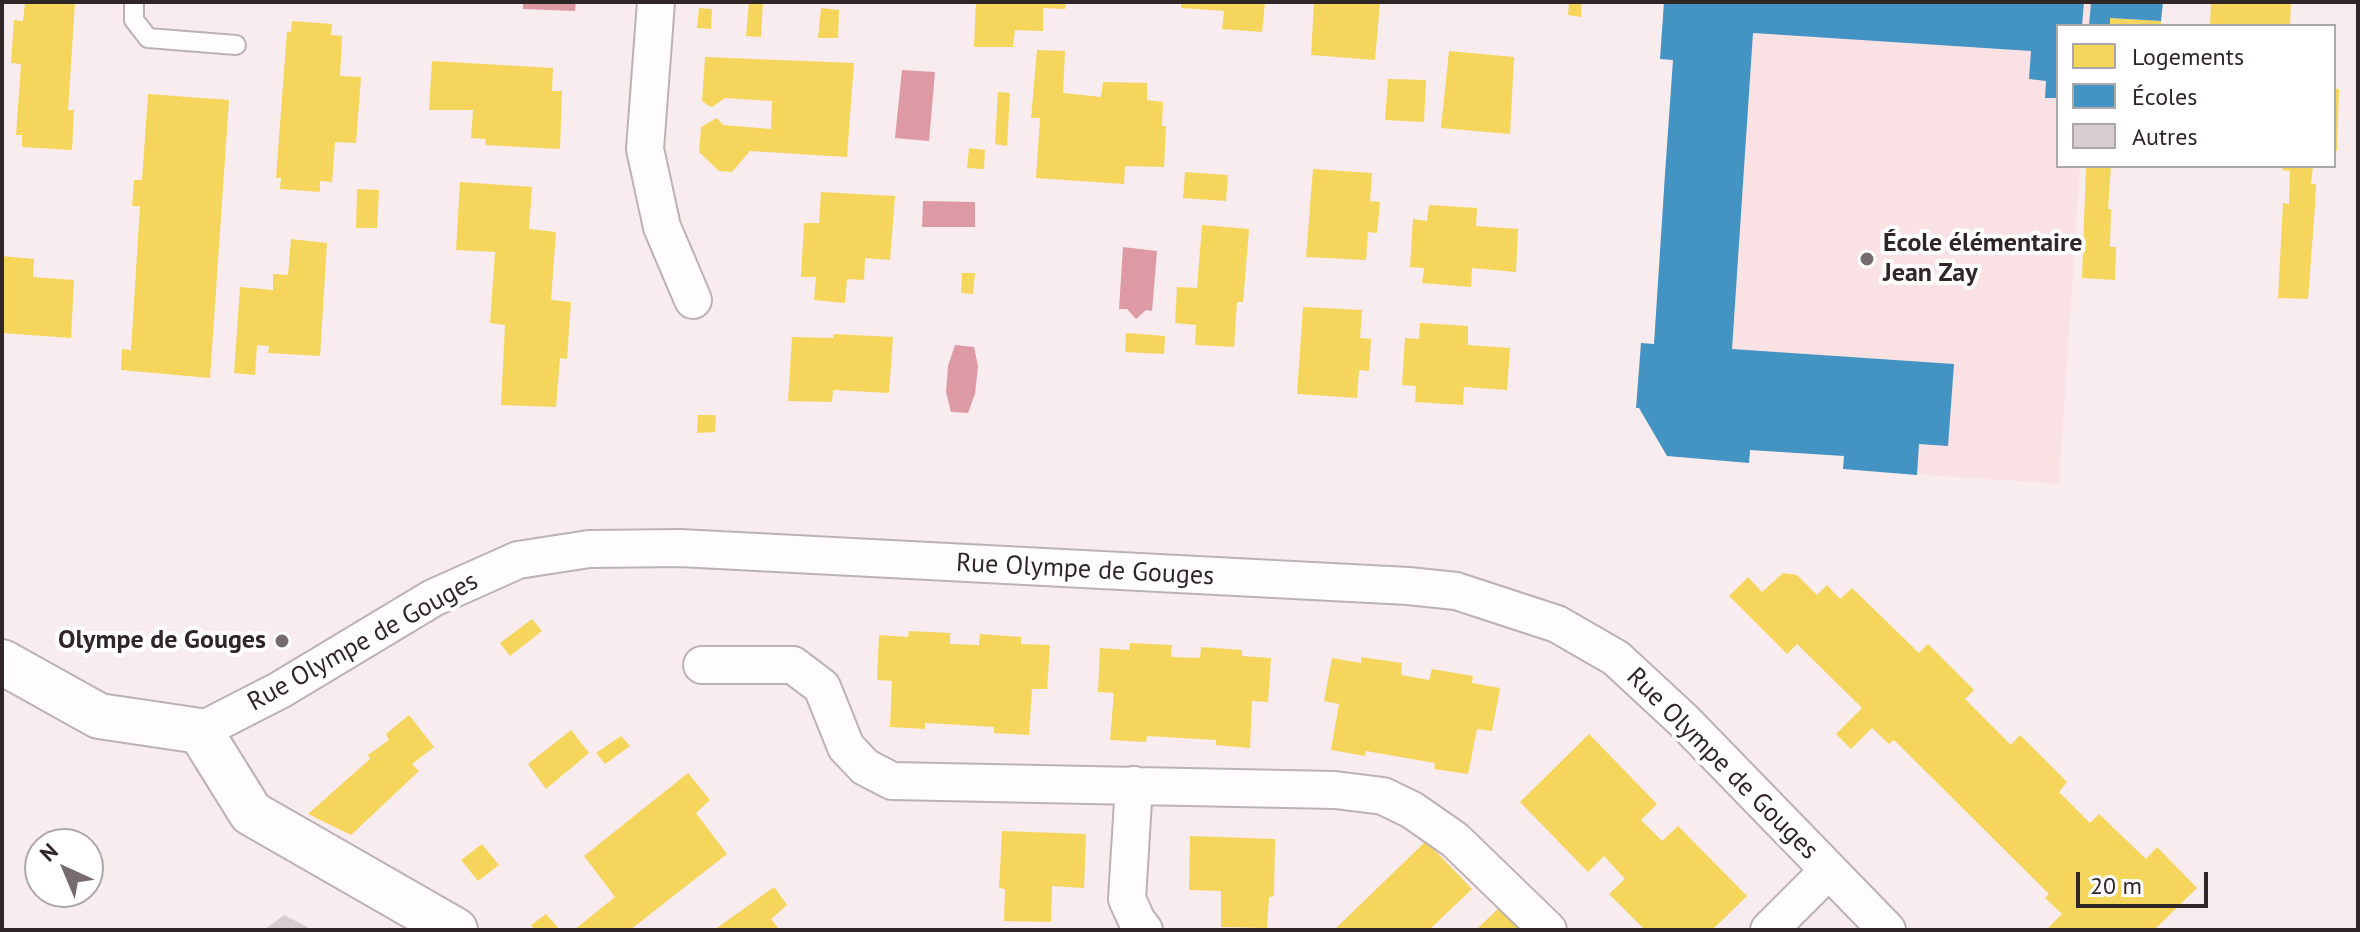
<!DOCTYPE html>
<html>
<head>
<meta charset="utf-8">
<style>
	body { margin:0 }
	#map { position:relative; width:2360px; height:932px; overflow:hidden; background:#f8ecee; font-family:"PT Sans",sans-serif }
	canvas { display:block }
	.frame { position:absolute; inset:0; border:4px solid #302627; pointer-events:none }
	.legend { position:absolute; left:2056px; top:24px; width:280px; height:144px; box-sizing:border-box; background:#fff; border:2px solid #aca8a9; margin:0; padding:10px 14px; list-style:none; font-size:24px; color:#302627 }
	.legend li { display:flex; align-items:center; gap:16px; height:40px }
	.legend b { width:40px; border:2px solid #aca8a9 }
	.north { position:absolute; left:24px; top:828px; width:80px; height:80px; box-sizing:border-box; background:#fff; border:2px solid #aca8a9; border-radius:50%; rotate:316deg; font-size:22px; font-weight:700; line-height:32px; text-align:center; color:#302627 }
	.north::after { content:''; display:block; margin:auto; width:28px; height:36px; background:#766b6d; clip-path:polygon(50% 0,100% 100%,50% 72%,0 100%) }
	.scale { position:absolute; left:2076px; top:872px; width:132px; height:36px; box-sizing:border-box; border:4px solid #302627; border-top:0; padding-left:10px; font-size:24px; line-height:28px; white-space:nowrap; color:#302627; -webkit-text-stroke:6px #fff; paint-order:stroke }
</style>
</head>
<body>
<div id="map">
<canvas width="2360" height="932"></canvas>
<div class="frame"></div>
<ul class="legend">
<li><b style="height:22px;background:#f6d55c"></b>Logements</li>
<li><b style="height:22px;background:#4393c3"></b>Écoles</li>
<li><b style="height:22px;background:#d8cdce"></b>Autres</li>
</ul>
<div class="north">N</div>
<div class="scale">20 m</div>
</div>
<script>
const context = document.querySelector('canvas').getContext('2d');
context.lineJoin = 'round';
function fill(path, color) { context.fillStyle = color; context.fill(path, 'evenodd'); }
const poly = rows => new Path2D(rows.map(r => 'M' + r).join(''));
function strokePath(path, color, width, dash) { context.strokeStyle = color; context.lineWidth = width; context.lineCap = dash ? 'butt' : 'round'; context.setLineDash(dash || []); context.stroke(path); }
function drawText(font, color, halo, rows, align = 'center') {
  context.font = font + ' "PT Sans",sans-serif'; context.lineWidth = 8; context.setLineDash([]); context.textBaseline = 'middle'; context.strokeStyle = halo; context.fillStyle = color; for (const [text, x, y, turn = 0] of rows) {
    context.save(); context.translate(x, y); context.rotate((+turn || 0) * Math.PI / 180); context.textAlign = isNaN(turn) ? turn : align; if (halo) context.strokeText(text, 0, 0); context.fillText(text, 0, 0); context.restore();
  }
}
const built = poly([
	[1664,2,2091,2,2089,26,2058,26,2058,166,2080,166,2059,484,1843,469,1844,456,1750,450,1749,463,1667,456,1640,408,1636,408,1641,343,1654,344,1665,174,1673,60,1660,59]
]);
const water = poly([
	[523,2,576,2,575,11,523,9],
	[902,70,935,72,929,141,895,138],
	[923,201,975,202,975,227,922,227],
	[1123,247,1157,251,1152,311,1146,310,1136,319,1127,309,1119,309],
	[955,345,974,347,978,366,975,394,968,413,951,412,946,392,948,366]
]);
const homes = poly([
	[25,2,75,2,68,110,74,110,72,150,22,147,22,135,16,135,21,64,11,63,14,20,23,21],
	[749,2,763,2,761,37,746,36],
	[976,2,1066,2,1065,9,1043,8,1043,31,1015,30,1013,47,974,47],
	[1181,2,1265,2,1262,32,1222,29,1224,11,1181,8],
	[1314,2,1380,2,1375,60,1311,55],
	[1569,2,1582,2,1581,17,1568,15],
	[2211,2,2291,2,2290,26,2210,26],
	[699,8,712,9,711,29,697,28],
	[821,8,839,10,838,38,818,38],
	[2110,18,2161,21,2161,26,2110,26],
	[292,21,332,24,331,35,342,36,340,76,361,77,356,143,335,142,332,182,320,181,320,192,280,189,281,178,276,178,287,31,291,32],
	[1037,50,1065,51,1063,93,1101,97,1103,82,1147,83,1147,100,1163,102,1162,126,1166,126,1164,167,1125,166,1124,184,1036,178,1040,118,1031,118],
	[1449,51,1514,57,1510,134,1441,128],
	[705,57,854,63,847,157,750,151,732,172,719,171,699,152,701,127,717,118,723,125,771,129,772,101,725,98,712,107,709,106,702,101],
	[432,61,553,68,552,91,562,91,560,149,485,145,486,139,471,138,473,110,429,110],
	[1388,79,1426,80,1424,122,1385,120],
	[2334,88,2339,89,2337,151,2334,150],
	[998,92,1010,93,1007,146,995,144],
	[148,94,229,100,210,378,121,370,122,349,131,350,140,206,132,206,134,180,142,180],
	[969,148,985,150,984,169,967,168],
	[2086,166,2111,166,2108,209,2111,209,2110,247,2116,247,2115,280,2082,278],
	[2283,166,2313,166,2311,184,2316,184,2315,206,2308,299,2278,298,2283,203,2289,204,2290,171,2282,170],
	[1313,169,1372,173,1370,201,1380,202,1377,233,1368,232,1366,260,1306,257],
	[1185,172,1228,175,1226,201,1183,198],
	[460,182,532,187,529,229,556,232,551,300,571,302,567,359,560,358,556,407,501,405,505,325,490,323,495,252,456,250],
	[357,189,379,190,377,228,356,228],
	[821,192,895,196,890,260,865,258,864,280,847,279,845,303,814,300,816,277,801,277,804,223,819,223],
	[1429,205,1477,208,1476,226,1518,229,1516,272,1472,268,1471,287,1422,283,1424,268,1410,267,1413,219,1427,221],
	[1202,225,1249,229,1243,302,1237,302,1234,347,1195,345,1196,325,1175,323,1177,287,1197,288],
	[291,239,327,243,320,356,268,353,269,346,257,345,255,375,234,373,240,287,273,290,273,274,288,275],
	[2,256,34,259,33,277,74,280,71,338,2,333],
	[962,273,975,273,973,294,961,293],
	[1303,307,1362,310,1360,338,1371,339,1369,371,1359,370,1357,398,1297,394],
	[1420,323,1468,326,1468,345,1510,348,1507,390,1464,387,1463,405,1415,402,1416,386,1402,385,1405,338,1419,339],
	[1126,333,1165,336,1164,354,1125,352],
	[834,334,893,337,889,393,833,390,832,402,788,401,792,337,833,338],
	[698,415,716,415,715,432,697,433],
	[1783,573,1797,575,1817,595,1827,585,1840,599,1852,588,1919,653,1928,644,1974,690,1965,699,2011,745,2020,735,2067,782,2059,792,2090,823,2099,814,2146,859,2157,847,2197,888,2154,930,2135,928,2133,930,2046,930,2062,914,2045,898,2049,894,1894,740,1889,744,1872,728,1851,749,1836,734,1862,708,1797,644,1787,654,1729,596,1748,577,1762,592],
	[532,619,542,631,510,656,500,643],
	[909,631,950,633,950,644,979,645,980,634,1021,637,1021,644,1050,645,1047,689,1032,689,1029,735,994,733,994,727,945,724,925,723,925,729,890,727,892,681,877,680,879,635,908,637],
	[1130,643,1172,645,1171,657,1200,658,1201,647,1242,650,1242,656,1271,658,1268,702,1252,701,1250,748,1216,745,1216,740,1147,736,1146,742,1110,740,1114,693,1098,692,1100,648,1129,650],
	[1361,657,1402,663,1401,675,1429,680,1432,669,1473,676,1472,683,1500,688,1492,731,1477,729,1468,774,1434,769,1435,763,1366,751,1365,756,1331,750,1339,704,1324,701,1332,658,1361,663],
	[409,715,434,747,412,764,419,771,351,835,308,814,370,759,368,755,389,740,386,734],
	[571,730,589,753,546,789,528,764],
	[1589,734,1657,804,1641,820,1662,841,1678,826,1747,896,1712,930,1645,930,1609,894,1625,879,1604,856,1588,872,1520,802],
	[621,736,630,746,605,764,596,753],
	[688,773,710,800,696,813,727,854,630,930,574,930,615,897,584,856],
	[1002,831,1086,834,1084,888,1052,886,1051,922,1004,921,1005,889,999,888],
	[1190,836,1275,839,1274,896,1269,897,1267,928,1221,927,1221,891,1189,890],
	[1426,841,1472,889,1454,906,1429,930,1334,930],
	[482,844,499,865,478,881,461,860],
	[774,887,787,905,771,919,780,930,714,930],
	[1501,906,1523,930,1476,930],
	[546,914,560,930,535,930,531,925]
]);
const schools = poly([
	[1664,2,2084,2,2082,26,2058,26,2058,98,2045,98,2046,81,2029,79,2031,51,1753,33,1732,349,1954,364,1948,446,1919,444,1917,475,1843,469,1844,456,1750,450,1749,463,1667,456,1639,408,1636,408,1641,343,1654,344,1665,174,1673,60,1660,59],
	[2091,2,2163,2,2161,21,2110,18,2110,26,2089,26]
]);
const building = poly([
	[284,915,313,930,264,930]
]);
const service = poly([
	[134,2,134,20,148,38,236,45]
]);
const minor = poly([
	[656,2,645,149,662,227,693,300],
	[702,665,793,665,822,687,846,747,865,767,892,781,1335,790,1383,796,1412,810,1455,840,1548,930],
	[200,731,280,690,433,598,518,560,589,549,680,548,1408,586,1456,591,1557,624,1616,658,1684,721,1887,930],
	[1134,785,1127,899,1137,921,1144,930],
	[1769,930,1828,871]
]);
const tertiary = poly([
	[2,662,99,716,200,731,251,813,455,930]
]);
const markers = [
	[1867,259,8,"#766b6d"],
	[282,641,8,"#766b6d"]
];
const poiNames = [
	["École élémentaire",1883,244],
	["Jean Zay",1883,274],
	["Olympe de Gouges",266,641,"right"]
];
const streetNames = [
	["Rue Olympe de Gouges",1085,570,3],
	["Rue Olympe de Gouges",363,642,-29],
	["Rue Olympe de Gouges",1722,764,45]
];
fill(built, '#fae1e4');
fill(water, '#dd99a4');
fill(homes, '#f6d55c');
fill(schools, '#4393c3');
fill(building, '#d8cdce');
strokePath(service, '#bcb2b4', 22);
strokePath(minor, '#bcb2b4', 40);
strokePath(tertiary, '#bcb2b4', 48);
strokePath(service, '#fefcfc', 18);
strokePath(minor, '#fefcfc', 36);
strokePath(tertiary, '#fefcfc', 44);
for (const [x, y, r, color] of markers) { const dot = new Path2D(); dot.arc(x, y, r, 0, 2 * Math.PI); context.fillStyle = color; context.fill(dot); strokePath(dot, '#fff', 3); }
drawText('bold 26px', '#302627', '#fff', poiNames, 'left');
drawText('26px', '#302627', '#fff', streetNames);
</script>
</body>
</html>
